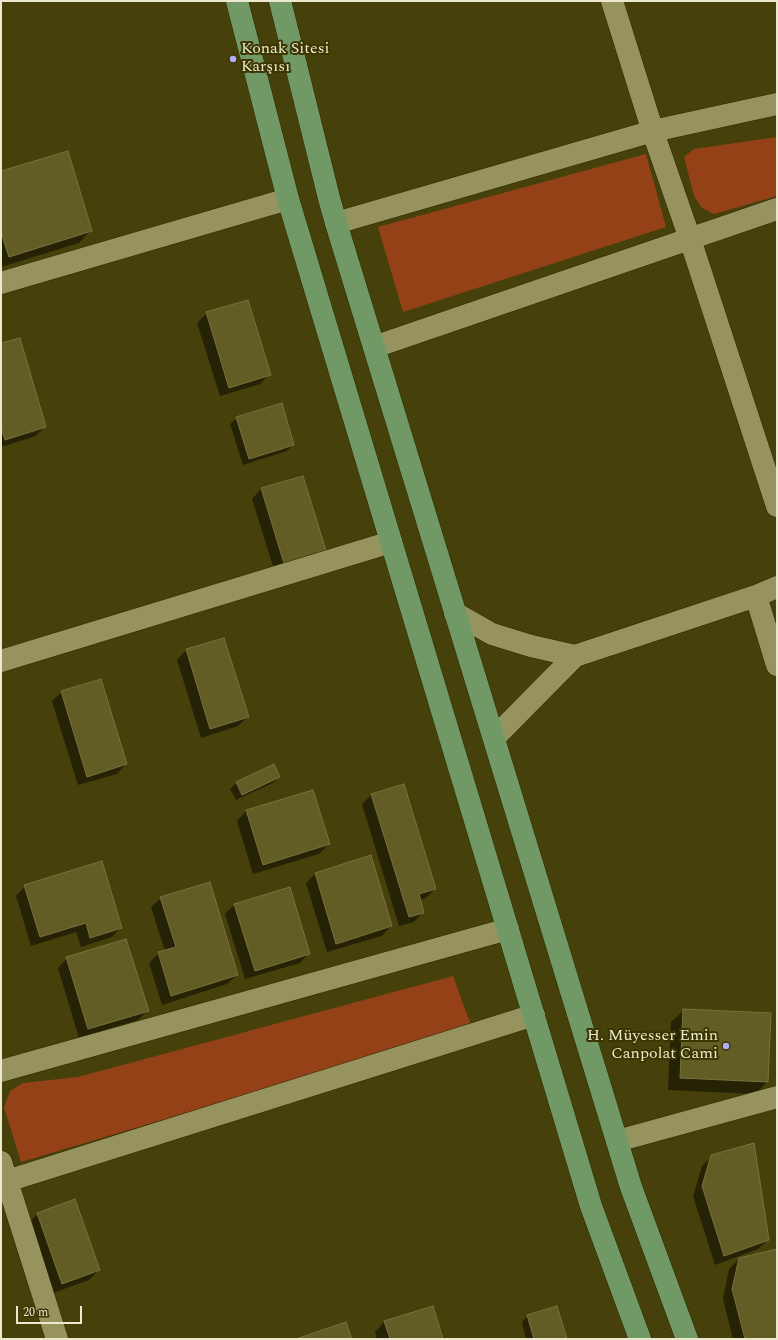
<!DOCTYPE html>
<html>
<head>
<meta charset="utf-8">
<style>
	body { margin:0 }
	#map { position:relative; width:778px; height:1340px; overflow:hidden; background:#46410b; font-family:Spectral,serif }
	canvas { display:block }
	.frame { position:absolute; inset:0; border:2px solid #ebe9ce; pointer-events:none }
	.scale { position:absolute; left:16px; top:1306px; width:66px; height:18px; box-sizing:border-box; border:2px solid #ebe9ce; border-top:0; padding-left:5px; font-size:12px; line-height:14px; white-space:nowrap; color:#ebe9ce; -webkit-text-stroke:3px #3b3600; paint-order:stroke }
</style>
</head>
<body>
<div id="map">
<canvas width="778" height="1340"></canvas>
<div class="frame"></div>
<div class="scale">20 m</div>
</div>
<script>
const context = document.querySelector('canvas').getContext('2d');
context.lineJoin = 'round';
function fill(path, color) { context.fillStyle = color; context.fill(path, 'evenodd'); }
const poly = rows => new Path2D(rows.map(r => 'M' + r).join(''));
function strokePath(path, color, width, dash) { context.strokeStyle = color; context.lineWidth = width; context.lineCap = dash ? 'butt' : 'round'; context.setLineDash(dash || []); context.stroke(path); }
function drawText(font, color, halo, rows, align = 'center') {
  context.font = font + ' Spectral,serif'; context.lineWidth = 4; context.setLineDash([]); context.textBaseline = 'middle'; context.strokeStyle = halo; context.fillStyle = color; for (const [text, x, y, turn = 0] of rows) {
    context.save(); context.translate(x, y); context.rotate((+turn || 0) * Math.PI / 180); context.textAlign = isNaN(turn) ? turn : align; if (halo) context.strokeText(text, 0, 0); context.fillText(text, 0, 0); context.restore();
  }
}
const green = poly([
	[777,137,777,196,714,214,702,208,694,196,684,157,694,149],
	[646,154,666,227,403,312,378,227],
	[453,976,472,1028,21,1162,4,1107,10,1091,23,1083,78,1077]
]);
const shadow = poly([
	[1,172,91,230,79,243,1,267],
	[207,313,269,375,260,384,220,396,197,323],
	[1,344,45,426,36,436,1,447],
	[237,418,293,445,287,451,243,465,230,424],
	[261,489,326,557,277,579,252,499],
	[223,639,248,717,238,726,201,738,177,660,186,650],
	[62,692,126,764,117,774,78,785,52,701],
	[279,777,273,783,236,800,230,789,237,782],
	[404,785,435,889,426,898,420,900,423,912,414,922,399,926,362,804,371,795],
	[246,811,329,844,319,854,253,874,237,821],
	[315,874,391,926,382,936,327,952,306,883],
	[25,886,121,927,112,937,81,947,76,932,31,946,16,896],
	[161,898,237,975,227,984,162,1005,149,963,159,953,165,951,151,907],
	[235,904,309,953,300,963,245,979,225,914],
	[67,958,148,1010,138,1020,79,1038,58,968],
	[684,1010,770,1014,767,1082,755,1094,668,1090,671,1022],
	[712,1156,768,1240,758,1249,715,1265,693,1196,702,1166],
	[38,1214,99,1270,89,1280,53,1293,28,1223],
	[777,1250,777,1339,733,1339,723,1299,729,1269,739,1259],
	[528,1316,565,1339,526,1339,522,1322],
	[384,1322,442,1339,377,1339,375,1332]
]);
const building = poly([
	[68,151,92,231,9,257,1,232,1,171,68,151],
	[248,300,271,375,229,388,206,312,248,300],
	[20,338,46,427,5,440,1,427,1,343,20,338],
	[282,403,294,445,249,459,236,417,282,403],
	[303,476,328,557,286,570,261,488,303,476],
	[224,638,249,717,210,729,186,649,224,638],
	[101,679,127,764,87,777,61,691,101,679],
	[274,764,280,777,242,795,236,782,274,764],
	[404,784,436,889,419,894,424,913,409,917,371,794,404,784],
	[313,790,330,844,263,865,246,810,313,790],
	[371,855,392,926,336,944,315,873,371,855],
	[102,861,122,928,90,938,86,923,40,937,24,885,102,861],
	[210,882,238,975,171,996,158,952,176,947,160,897,210,882],
	[290,887,310,954,255,971,234,904,290,887],
	[126,939,149,1011,88,1029,66,957,126,939],
	[683,1009,771,1013,768,1082,680,1078,683,1009],
	[754,1143,769,1240,724,1256,702,1186,711,1155,754,1143],
	[75,1199,100,1270,62,1284,37,1213,75,1199],
	[777,1249,777,1339,745,1339,732,1289,739,1258,777,1249],
	[433,1306,443,1339,390,1339,384,1321,433,1306],
	[557,1306,567,1339,534,1339,527,1315,557,1306],
	[346,1322,352,1339,296,1339,346,1322]
]);
const minor = poly([
	[612,1,654,135,690,239,777,506],
	[336,223,653,131,777,104],
	[1,283,288,199],
	[374,347,777,209],
	[756,596,777,665],
	[455,613,492,634,531,646,575,656],
	[1,661,391,542],
	[494,738,575,656,756,596,777,587],
	[1,1071,508,929],
	[617,1141,777,1097],
	[1,1162,57,1339],
	[7,1181,534,1015]
]);
const secondary = poly([
	[237,1,288,199,591,1206,640,1339],
	[280,1,329,198,336,223,631,1187,687,1339]
]);
const markers = [
	[233,59,4,"#afaefa"],
	[726,1046,4,"#afaefa"]
];
const poiNames = [
	["Konak Sitesi",241,50],
	["Karşısı",241,68],
	["H. Müyesser Emin",718,1037,"right"],
	["Canpolat Cami",718,1055,"right"]
];
fill(green, '#944118');
fill(shadow, '#0007');
fill(building, '#625d24');
strokePath(building, '#777240', 1);
strokePath(minor, '#2b2700', 23);
strokePath(secondary, '#2b2700', 23);
strokePath(minor, '#97935f', 22);
strokePath(secondary, '#719966', 22);
for (const [x, y, r, color] of markers) { const dot = new Path2D(); dot.arc(x, y, r, 0, 2 * Math.PI); context.fillStyle = color; context.fill(dot); strokePath(dot, '#3b3600', 1.5); }
drawText('16px', '#ebe9ce', '#3b3600', poiNames, 'left');
</script>
</body>
</html>
